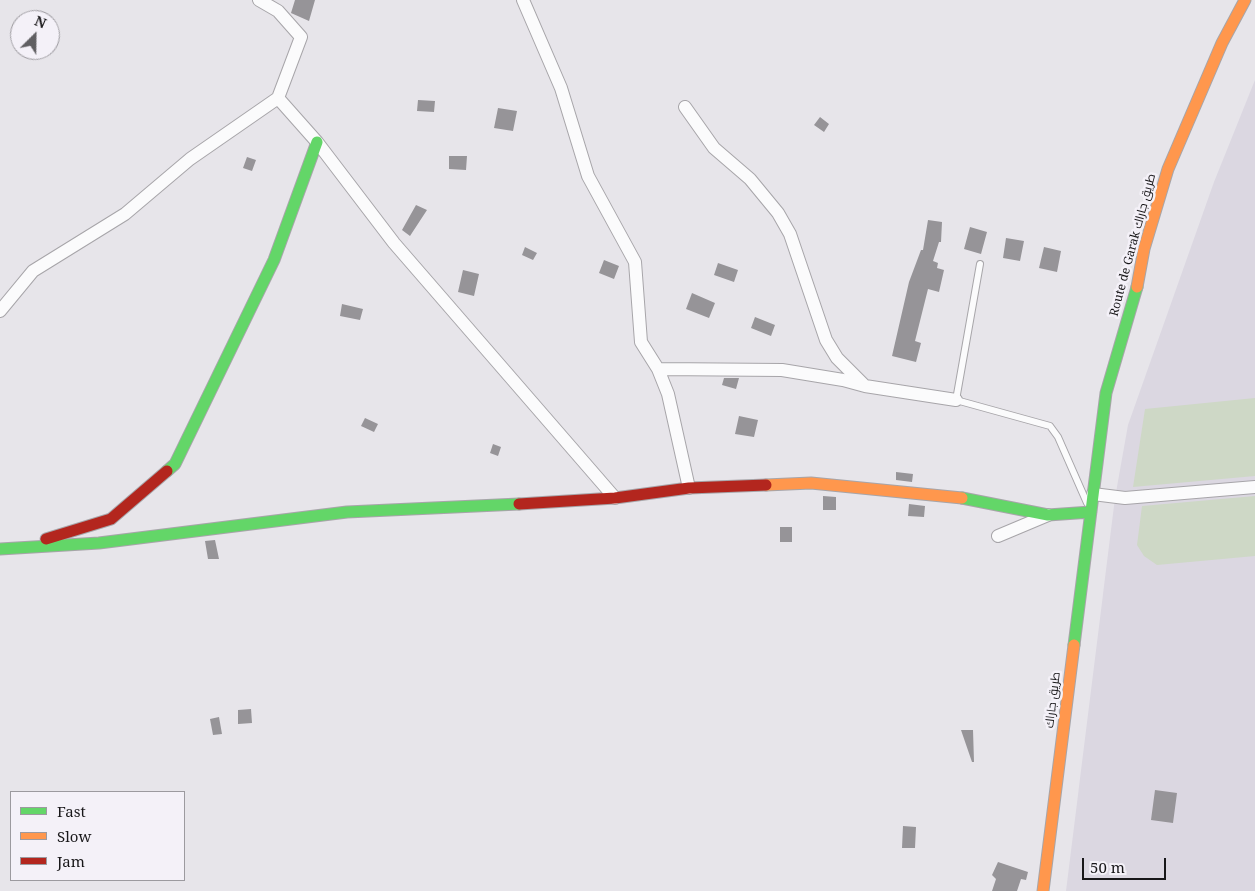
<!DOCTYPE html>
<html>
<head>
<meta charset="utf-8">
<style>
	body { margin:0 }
	#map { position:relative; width:1255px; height:891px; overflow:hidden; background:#e7e5ea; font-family:"Noto Serif",serif }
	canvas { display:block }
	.legend { position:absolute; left:10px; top:791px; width:175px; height:90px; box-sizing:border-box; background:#f4f1f8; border:1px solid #9c9a9f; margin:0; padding:6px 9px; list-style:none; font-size:15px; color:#181719 }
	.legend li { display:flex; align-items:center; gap:10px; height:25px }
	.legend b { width:25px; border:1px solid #9c9a9f }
	.north { position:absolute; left:10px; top:10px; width:50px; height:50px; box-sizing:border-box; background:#f4f1f8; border:1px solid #9c9a9f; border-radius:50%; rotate:23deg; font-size:14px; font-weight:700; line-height:20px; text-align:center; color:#181719 }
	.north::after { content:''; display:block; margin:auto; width:18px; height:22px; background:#605f62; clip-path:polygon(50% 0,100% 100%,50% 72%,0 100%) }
	.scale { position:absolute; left:1082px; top:858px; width:84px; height:22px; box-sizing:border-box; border:2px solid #181719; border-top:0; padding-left:6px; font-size:15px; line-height:18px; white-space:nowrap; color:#181719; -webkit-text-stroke:4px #f4f1f8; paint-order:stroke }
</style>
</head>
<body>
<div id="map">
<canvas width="1255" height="891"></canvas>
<ul class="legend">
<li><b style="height:6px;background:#63d668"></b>Fast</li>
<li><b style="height:6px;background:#ff974d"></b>Slow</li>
<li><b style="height:6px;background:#b3261e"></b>Jam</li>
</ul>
<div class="north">N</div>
<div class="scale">50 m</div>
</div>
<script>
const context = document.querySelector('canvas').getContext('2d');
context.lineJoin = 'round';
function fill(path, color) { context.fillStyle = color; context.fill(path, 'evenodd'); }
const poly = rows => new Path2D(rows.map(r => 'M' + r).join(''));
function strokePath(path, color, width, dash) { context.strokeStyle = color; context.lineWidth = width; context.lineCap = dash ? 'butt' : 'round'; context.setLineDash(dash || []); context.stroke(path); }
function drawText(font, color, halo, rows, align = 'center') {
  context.font = font + ' "Noto Serif",Cairo,serif'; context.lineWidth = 5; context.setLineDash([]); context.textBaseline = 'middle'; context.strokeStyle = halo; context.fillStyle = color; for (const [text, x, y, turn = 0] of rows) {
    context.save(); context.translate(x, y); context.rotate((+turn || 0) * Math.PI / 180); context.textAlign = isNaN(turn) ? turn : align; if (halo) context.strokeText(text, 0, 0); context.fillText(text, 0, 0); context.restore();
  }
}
const built = poly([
	[1255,80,1255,891,1066,891,1115,498,1128,425,1214,182]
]);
const green = poly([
	[1255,398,1255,476,1133,487,1145,409],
	[1255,496,1255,556,1157,565,1144,556,1137,545,1142,506]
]);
const building = poly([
	[295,0,315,0,309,21,291,13],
	[418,100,435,101,434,112,417,111],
	[498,108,517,111,513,131,494,128],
	[820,117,829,124,824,132,814,125],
	[449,156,467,156,466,170,449,169],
	[247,157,256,160,252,171,243,168],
	[416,205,427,210,410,236,402,230],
	[928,220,942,222,941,242,939,242,933,261,938,263,937,268,944,270,939,292,928,289,915,341,921,343,916,362,892,356,909,282,921,250,923,250],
	[970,227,987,232,981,254,964,249],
	[1006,238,1024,241,1020,261,1003,258],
	[525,247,537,253,533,260,522,255],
	[1044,247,1061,251,1057,272,1039,268],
	[604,260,619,266,614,279,599,273],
	[718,263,738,270,734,282,714,275],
	[463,270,479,274,474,296,458,292],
	[692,293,715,303,709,318,686,309],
	[342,304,363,309,360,320,340,316],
	[755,317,775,325,771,336,751,328],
	[724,378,739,378,736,389,722,385],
	[739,416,758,420,754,437,735,434],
	[365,418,378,424,374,432,361,426],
	[493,444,501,447,498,456,490,453],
	[896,472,913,474,912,482,896,480],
	[823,496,836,497,836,510,823,510],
	[909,504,925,506,924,517,908,516],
	[780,527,792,527,792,542,780,542],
	[215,540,219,559,208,559,205,541],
	[251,709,252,723,238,724,238,710],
	[219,717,222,734,213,735,210,719],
	[961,730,973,730,974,762,972,762],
	[1155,790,1177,793,1173,823,1151,820],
	[903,826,916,827,915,848,902,848],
	[998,862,1028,872,1026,880,1021,879,1017,891,992,891,996,879,992,875]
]);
const lane = poly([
	[980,264,956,400,1050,426,1058,437,1087,503]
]);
const street = poly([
	[523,0,561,88,588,176,635,262,641,342,658,369,668,394,689,488],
	[278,98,317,142,394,243,615,498],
	[685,107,714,148,750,179,778,213,790,234,826,340,837,358,865,386],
	[0,311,33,271,125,214,190,159,278,98,301,37,278,11,259,0],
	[658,369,782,370,843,380,865,386,956,400],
	[1093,494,1125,498,1255,487],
	[998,536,1048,515]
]);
const fast = poly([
	[167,471,175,464,274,260,317,142],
	[962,498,1048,515,1091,512],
	[0,549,99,543,347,512,519,504],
	[1074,645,1106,393,1137,287]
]);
const slow = poly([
	[1137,287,1144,249,1168,169,1222,43,1245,0],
	[766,485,811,483,962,498],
	[1043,891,1074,645]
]);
const jam = poly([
	[519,504,615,498,689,488,766,485],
	[46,539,111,519,167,471]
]);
const streetNames = [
	["Route de Garak طريق جاراك",1133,245,-75],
	["طريق جاراك",1053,700,-83]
];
fill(built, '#dbd7e1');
fill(green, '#ced8c6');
fill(building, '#969498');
strokePath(lane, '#a7a5a9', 8);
strokePath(street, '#a7a5a9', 14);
strokePath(fast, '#a7a5a9', 13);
strokePath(slow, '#a7a5a9', 13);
strokePath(jam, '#a7a5a9', 13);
strokePath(lane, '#fbfbfc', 6);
strokePath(street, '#fbfbfc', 12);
strokePath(fast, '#63d668', 11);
strokePath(slow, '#ff974d', 11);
strokePath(jam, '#b3261e', 11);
drawText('12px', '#181719', '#f4f1f8', streetNames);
</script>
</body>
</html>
